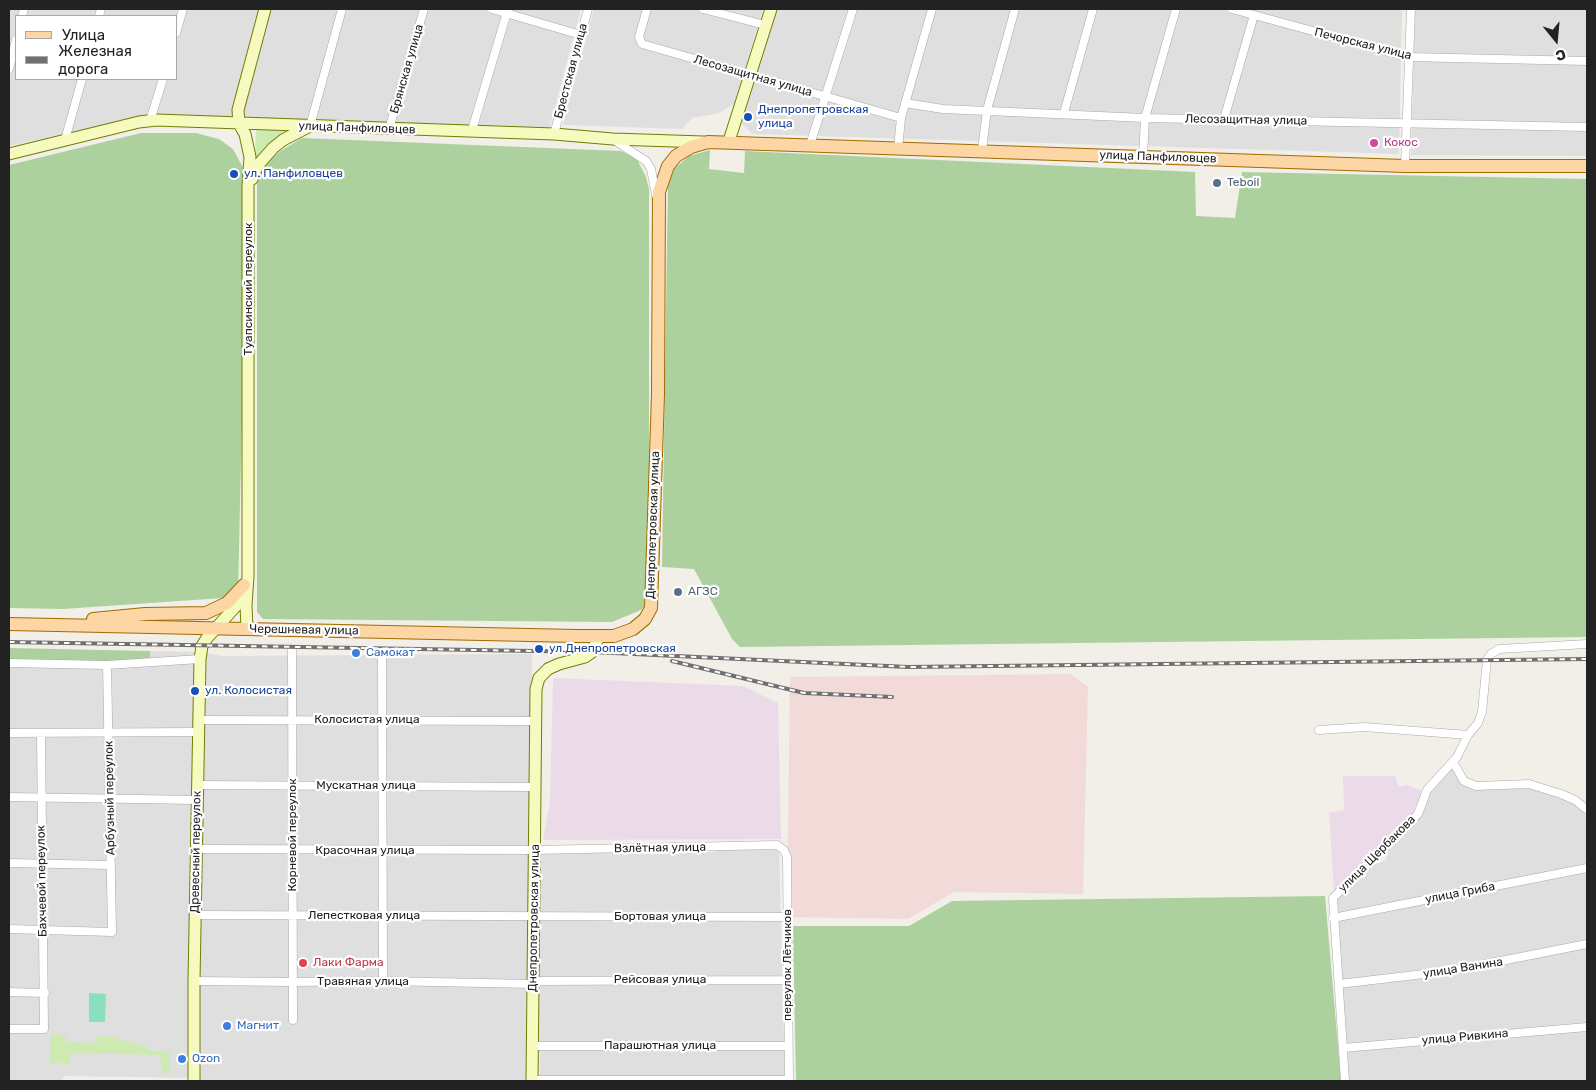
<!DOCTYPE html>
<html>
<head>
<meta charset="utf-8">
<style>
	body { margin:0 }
	#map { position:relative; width:1596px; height:1090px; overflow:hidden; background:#f2efe9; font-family:Rubik,sans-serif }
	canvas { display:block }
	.frame { position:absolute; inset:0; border:10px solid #222; pointer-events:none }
	.legend { position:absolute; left:15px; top:15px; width:162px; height:65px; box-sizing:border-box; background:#fff; border:1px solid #a7a7a7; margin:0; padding:6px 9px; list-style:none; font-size:15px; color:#222 }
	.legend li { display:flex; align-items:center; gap:10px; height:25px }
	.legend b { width:25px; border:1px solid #a7a7a7 }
	.north { position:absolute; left:1531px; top:15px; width:50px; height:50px; -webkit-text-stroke:4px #fff; paint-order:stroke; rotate:163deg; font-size:14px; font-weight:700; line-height:20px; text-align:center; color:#222 }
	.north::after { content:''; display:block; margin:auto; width:18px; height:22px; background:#222; clip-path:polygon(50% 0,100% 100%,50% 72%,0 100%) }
</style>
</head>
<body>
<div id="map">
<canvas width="1596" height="1090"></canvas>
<div class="frame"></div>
<ul class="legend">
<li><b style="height:6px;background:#fcd6a4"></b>Улица</li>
<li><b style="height:6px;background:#707070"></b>Железная дорога</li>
</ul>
<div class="north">С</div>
</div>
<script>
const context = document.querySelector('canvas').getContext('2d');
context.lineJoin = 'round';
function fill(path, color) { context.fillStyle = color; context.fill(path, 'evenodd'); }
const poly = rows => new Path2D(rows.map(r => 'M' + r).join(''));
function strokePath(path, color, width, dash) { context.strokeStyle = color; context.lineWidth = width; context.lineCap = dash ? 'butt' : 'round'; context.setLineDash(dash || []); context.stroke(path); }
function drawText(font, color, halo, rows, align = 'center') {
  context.font = font + ' Rubik,sans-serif'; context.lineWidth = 4.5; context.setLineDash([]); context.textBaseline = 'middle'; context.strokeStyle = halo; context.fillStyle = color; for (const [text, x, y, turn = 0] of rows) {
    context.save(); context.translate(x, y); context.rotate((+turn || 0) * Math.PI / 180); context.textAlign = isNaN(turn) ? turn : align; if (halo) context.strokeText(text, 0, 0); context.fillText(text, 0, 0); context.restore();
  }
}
const residential = poly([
	[9,9,261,9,231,117,141,117,9,146],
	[16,16,176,16,176,79,16,79],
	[270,9,581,9,549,130,245,117,242,111],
	[594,9,763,9,734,104,719,113,692,118,682,129,563,125],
	[775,9,1402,9,1399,154,753,134,742,124,742,117],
	[1415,9,1587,9,1587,156,1411,155],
	[150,651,201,652,223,656,532,654,530,1036,527,1081,200,1081,195,1078,65,1076,61,1081,9,1081,9,663,150,664],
	[1452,764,1464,784,1528,785,1574,802,1584,810,1586,817,1587,1081,1345,1081,1337,896,1374,864,1387,860,1384,852,1417,819,1429,792],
	[770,848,770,850,779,850,785,1081,540,1081,536,852,703,850,705,852,716,852,717,849]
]);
const commercial = poly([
	[1071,674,1088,687,1083,894,954,892,908,919,787,917,790,677]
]);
const industrial = poly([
	[553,678,743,686,778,703,781,839,543,840,550,802],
	[1343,776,1395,776,1399,787,1407,785,1422,791,1416,810,1334,892,1329,813,1344,810]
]);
const grass = poly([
	[256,130,290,130,272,142,255,160],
	[51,1033,66,1036,66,1042,98,1043,98,1036,112,1037,148,1047,149,1051,170,1051,169,1074,162,1074,160,1055,70,1053,69,1066,59,1062,50,1063]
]);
const forest = poly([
	[141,133,196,133,219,139,233,149,247,175,238,597,63,609,9,608,9,165],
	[302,138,621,151,637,159,646,177,649,189,649,601,641,610,612,622,263,619,257,612,257,180,266,164,279,152],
	[710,150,709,169,744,173,745,151,1195,172,1196,216,1235,218,1242,172,1587,179,1587,637,740,647,732,639,694,569,662,567,668,183,675,168,689,156],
	[9,648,150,651,150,664,9,663],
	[1325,896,1341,1081,796,1081,793,926,909,926,952,901]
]);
const pitch = poly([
	[89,993,106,994,105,1022,89,1022]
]);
const street = poly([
	[492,9,581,35],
	[647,9,639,37,642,44,901,118],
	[703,9,765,25],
	[1232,9,1408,57,1587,61],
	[22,16,24,9],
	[99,16,101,9],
	[176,33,183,9],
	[9,69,16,40],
	[905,103,943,109,1145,118,1587,127],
	[1064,113,1093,9],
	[1224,119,1254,15],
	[150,121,163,79],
	[310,126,342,9],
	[389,129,424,9],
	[472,130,508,9],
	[554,134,588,9],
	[65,140,82,79],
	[614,140,646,161,651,169,656,195],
	[810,145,853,9],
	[898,148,901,118,932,9],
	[982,150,987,110,1015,9],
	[1143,156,1145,118,1176,9],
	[1405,166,1411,9],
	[292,650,293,1020],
	[382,651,383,981],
	[9,663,107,665,200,659],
	[199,720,535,721],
	[1319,730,1364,727,1468,735],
	[9,733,198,732],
	[1453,762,1464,781,1476,786,1529,784,1561,794,1575,800,1586,809],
	[197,785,535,787],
	[9,797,197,800],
	[196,849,534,850,777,845,784,850,787,857,789,1081],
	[9,863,111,865],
	[195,915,787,917],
	[1333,918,1587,868],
	[9,929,112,932,107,665],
	[194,981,293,982,383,981,533,984],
	[533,981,787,980],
	[1339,984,1450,971,1587,944],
	[9,992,45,993],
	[9,1029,44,1029,41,733],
	[532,1046,788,1046],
	[1343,1048,1587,1027],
	[532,1080,789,1080],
	[1345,1081,1333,898,1418,814,1427,790,1457,757,1468,735,1478,723,1482,712,1487,660,1491,654,1499,649,1587,644]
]);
const secondary = poly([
	[729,141,771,9],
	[9,154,139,122,156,120,554,134,613,139,703,142],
	[252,179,258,165,273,148,283,140,308,127],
	[247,629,246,605,248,576,248,186,250,157,245,134,239,124,238,110,265,9],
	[194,1081,194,981,200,659,202,646,207,638,236,606,243,587],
	[532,1081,536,689,539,678,548,669,559,664,585,657,592,652,599,636]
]);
const primary = poly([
	[93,619,145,614,206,613,227,603,244,585],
	[9,624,577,636,614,636,633,629,645,619,651,608,658,394,659,192,668,166,676,156,691,147,708,142,1405,166,1587,166]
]);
const rail = poly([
	[9,642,592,652,908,667,1587,659],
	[672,661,804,693,892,697]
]);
const markers = [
	[748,117,5,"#1a4fb4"],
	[1374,143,5,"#d1479c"],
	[234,174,5,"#1a4fb4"],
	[1217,183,5,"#5c6f8a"],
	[678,592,5,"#5c6f8a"],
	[539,649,5,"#1a4fb4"],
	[356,653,5,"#3f7fe0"],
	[195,691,5,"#1a4fb4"],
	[303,963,5,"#e0444e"],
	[227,1026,5,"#3f7fe0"],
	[182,1059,5,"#3f7fe0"]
];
const streetNames = [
	["Печорская улица",1363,44,14],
	["Брянская улица",407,69,-74],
	["Брестская улица",571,71,-75],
	["Лесозащитная улица",753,76,16],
	["Лесозащитная улица",1246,120,1],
	["улица Панфиловцев",357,128,2],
	["улица Панфиловцев",1158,157,2],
	["Туапсинский переулок",249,289,-90],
	["Днепропетровская улица",653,525,-88],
	["Черешневая улица",304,630,1],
	["Колосистая улица",367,720],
	["Мускатная улица",366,786],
	["Арбузный переулок",110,798,-91],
	["Корневой переулок",293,835,-90],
	["Взлётная улица",660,848,-1],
	["Красочная улица",365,851],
	["Древесный переулок",196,852,-89],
	["улица Щербакова",1377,854,-45],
	["Бахчевой переулок",42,881,-91],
	["улица Гриба",1460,893,-11],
	["Лепестковая улица",364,916],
	["Бортовая улица",660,917],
	["Днепропетровская улица",534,918,-89],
	["переулок Лётчиков",788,965,-90],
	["улица Ванина",1463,968,-9],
	["Рейсовая улица",660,980],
	["Травяная улица",363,982],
	["улица Ривкина",1465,1037,-5],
	["Парашютная улица",660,1046]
];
const transitNames = [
	["Днепропетровская",758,110],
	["улица",758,124],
	["ул. Панфиловцев",244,174],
	["ул.Днепропетровская",549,649],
	["ул. Колосистая",205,691]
];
const hotelNames = [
	["Кокос",1384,143]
];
const serviceNames = [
	["Teboil",1227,183],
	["АГЗС",688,592]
];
const shopNames = [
	["Самокат",366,653],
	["Магнит",237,1026],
	["Ozon",192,1059]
];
const healthNames = [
	["Лаки Фарма",313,963]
];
fill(residential, '#e0dfdf');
fill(commercial, '#f2dad9');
fill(industrial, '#ebdbe8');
fill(grass, '#cdebb0');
fill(forest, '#add19e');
fill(pitch, '#88e0be');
strokePath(street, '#a9a9a9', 9);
strokePath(secondary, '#707d05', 13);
strokePath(primary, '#a06b00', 14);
strokePath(street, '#fff', 8);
strokePath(secondary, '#f7fabf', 11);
strokePath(primary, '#fcd6a4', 12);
strokePath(rail, '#707070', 4);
strokePath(rail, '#fff', 2, [5.5]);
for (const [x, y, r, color] of markers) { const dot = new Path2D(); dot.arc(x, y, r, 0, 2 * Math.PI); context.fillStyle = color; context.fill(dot); strokePath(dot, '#fff', 2); }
drawText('12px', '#222', '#fff', streetNames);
drawText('12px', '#164399', '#fff', transitNames, 'left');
drawText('12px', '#b23c85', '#fff', hotelNames, 'left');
drawText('12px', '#4e5e75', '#fff', serviceNames, 'left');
drawText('12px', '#366cbe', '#fff', shopNames, 'left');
drawText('12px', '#be3a42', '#fff', healthNames, 'left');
</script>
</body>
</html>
